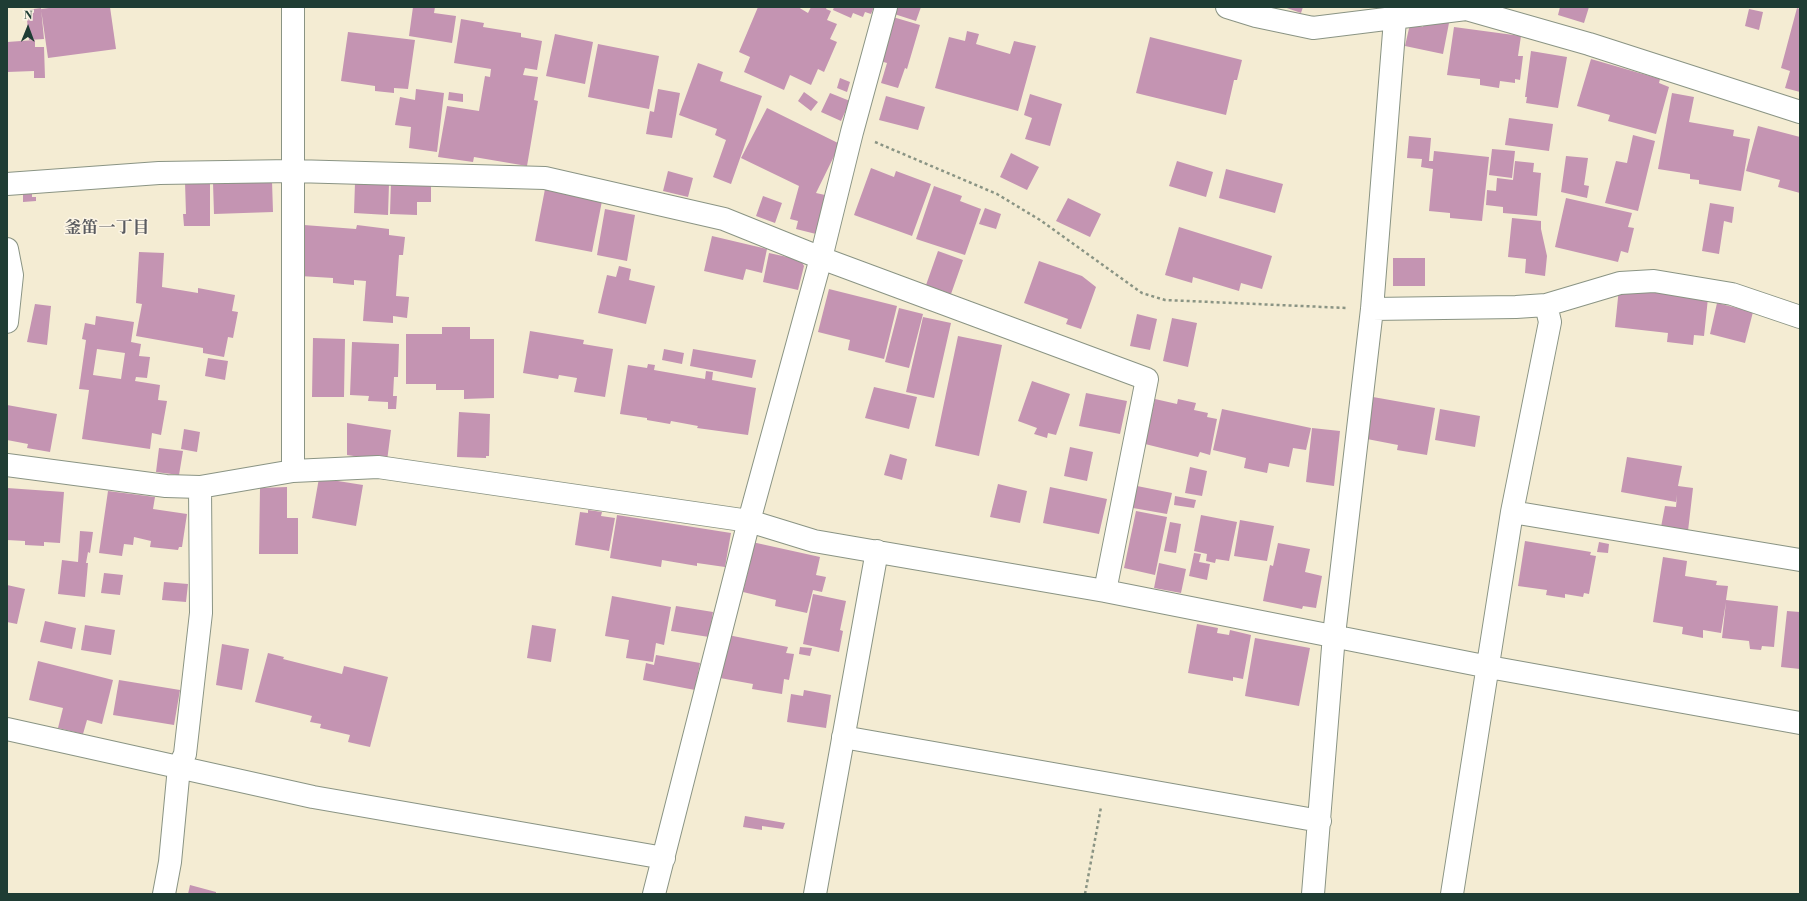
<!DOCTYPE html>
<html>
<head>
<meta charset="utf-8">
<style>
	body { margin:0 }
	#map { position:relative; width:1807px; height:901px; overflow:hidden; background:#f4ecd3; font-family:"Libre Bodoni",serif }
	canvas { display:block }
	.frame { position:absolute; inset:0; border:8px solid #1f3d34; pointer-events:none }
	.north { position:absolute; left:8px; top:8px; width:40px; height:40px; -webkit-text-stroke:3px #fcf5e5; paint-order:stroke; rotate:1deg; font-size:11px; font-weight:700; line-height:16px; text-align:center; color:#1f3d34 }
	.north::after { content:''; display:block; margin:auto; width:14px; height:18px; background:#1f3d34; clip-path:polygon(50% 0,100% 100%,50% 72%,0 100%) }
</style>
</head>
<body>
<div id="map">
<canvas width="1807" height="901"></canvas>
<div class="frame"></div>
<div class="north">N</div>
</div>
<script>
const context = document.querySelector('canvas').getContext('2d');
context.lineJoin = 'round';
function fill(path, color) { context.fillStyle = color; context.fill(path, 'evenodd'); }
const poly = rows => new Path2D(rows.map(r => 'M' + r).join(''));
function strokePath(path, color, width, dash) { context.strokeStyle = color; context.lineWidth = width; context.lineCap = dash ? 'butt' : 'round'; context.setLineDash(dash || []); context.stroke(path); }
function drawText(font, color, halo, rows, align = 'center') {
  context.font = font + ' "Libre Bodoni","Noto Serif JP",serif'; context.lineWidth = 3; context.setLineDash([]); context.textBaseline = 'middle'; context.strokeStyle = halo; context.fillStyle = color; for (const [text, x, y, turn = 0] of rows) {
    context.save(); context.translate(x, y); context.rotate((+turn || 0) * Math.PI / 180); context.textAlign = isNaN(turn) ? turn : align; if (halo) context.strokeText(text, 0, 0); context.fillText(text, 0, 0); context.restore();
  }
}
const building = poly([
	[57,7,110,7,116,49,48,58,41,9],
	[413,7,435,7,434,13,456,16,452,43,409,36],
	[758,7,798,7,808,13,811,7,827,7,826,9,831,11,827,20,837,24,830,39,837,42,824,72,818,69,811,85,790,75,784,90,744,72,750,57,739,52],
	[834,7,874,7,871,14,865,12,863,17,853,13,851,18,833,10],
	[890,7,921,7,916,21,888,12],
	[1284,7,1303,7,1301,13],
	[1560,7,1589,7,1584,23,1558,15],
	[41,8,44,39,29,40,26,10],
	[1797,8,1800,9,1800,92,1785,88,1790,71,1781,68],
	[1749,9,1763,12,1759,30,1745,26],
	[886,15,920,25,907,69,905,68,898,88,881,83,887,63,873,59],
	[1425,18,1449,23,1443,54,1405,46,1410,24,1423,27],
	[461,19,484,23,483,27,521,33,521,37,542,41,537,70,525,68,523,75,538,77,534,100,538,101,527,166,474,157,473,162,438,157,447,106,479,111,485,76,490,77,491,69,454,63],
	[1454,27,1521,36,1518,56,1523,56,1520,80,1515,79,1515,83,1500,81,1499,88,1480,85,1480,79,1447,75],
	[967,31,979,34,976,44,1010,54,1014,41,1036,46,1018,111,935,88,949,37,965,41],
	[348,32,415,40,408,89,394,88,394,93,375,91,375,86,341,81],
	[555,34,593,42,585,84,546,76],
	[1150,37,1242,60,1237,80,1234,80,1226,115,1136,93],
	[35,40,35,47,44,47,45,78,34,78,34,71,7,72,7,42],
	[598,44,659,56,649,109,588,97],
	[1531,51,1567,57,1558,108,1526,103,1527,97,1525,97],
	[1591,59,1660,79,1659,83,1669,87,1656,134,1608,121,1610,115,1577,106],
	[698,63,723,72,720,81,762,96,731,184,713,177,726,140,715,135,717,129,679,115],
	[840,78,850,82,847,92,837,88],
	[416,89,444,93,437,152,409,148,411,127,395,125,400,97,415,100],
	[658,89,680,93,672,138,646,134,650,111,654,112],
	[449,92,463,94,463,102,448,100],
	[804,92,818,102,811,111,798,101],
	[830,93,850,101,841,121,821,112],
	[1672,93,1694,97,1689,122,1734,130,1733,136,1750,139,1741,191,1699,184,1699,180,1690,179,1690,174,1658,169],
	[1030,94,1062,104,1050,146,1025,139,1032,118,1024,115],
	[886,96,925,107,918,130,879,120],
	[767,108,840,144,816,193,825,195,816,234,796,229,798,221,790,219,799,186,741,158],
	[1509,118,1553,124,1549,151,1505,145],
	[1758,126,1800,137,1800,193,1778,187,1780,180,1746,171],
	[1633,135,1655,141,1638,211,1605,203,1616,161,1627,163],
	[1409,136,1431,138,1429,161,1433,161,1434,151,1489,157,1482,221,1450,218,1450,213,1429,211,1433,169,1421,167,1422,159,1407,158],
	[1492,149,1515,151,1512,178,1489,175],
	[1011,153,1039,167,1027,190,1000,177],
	[1566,156,1588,158,1584,185,1589,186,1587,198,1561,192],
	[1177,161,1213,172,1206,197,1169,186],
	[1515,161,1534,163,1533,172,1541,173,1537,216,1503,213,1503,207,1486,205,1487,190,1496,191,1497,178,1513,180],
	[871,168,894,177,896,171,931,184,912,236,854,215],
	[1226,169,1283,184,1275,213,1219,198],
	[668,171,693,178,688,197,663,191],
	[272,181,273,212,214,214,213,183],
	[185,182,210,182,210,226,184,226,183,214,186,214],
	[391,182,431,184,431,202,417,202,417,215,390,214],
	[355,183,389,184,388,215,354,213],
	[934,186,962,196,960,201,981,209,965,255,916,239],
	[545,189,602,201,592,252,535,241],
	[23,192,32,192,32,197,36,197,36,201,23,202],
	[763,196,782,203,775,223,756,216],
	[1068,198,1101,214,1090,237,1056,221],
	[1566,198,1632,213,1628,227,1634,228,1628,253,1621,251,1618,262,1555,247],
	[1710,203,1734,207,1732,223,1724,221,1719,254,1702,251],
	[985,208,1001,214,996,229,979,224],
	[605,209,635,215,627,261,597,255],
	[1512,218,1541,221,1541,229,1547,256,1545,276,1525,273,1526,259,1508,257],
	[304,225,356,229,357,225,389,229,389,235,405,237,403,255,399,255,396,296,409,297,407,318,393,316,393,323,363,321,366,281,354,280,354,285,333,283,333,278,300,276],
	[1179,227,1272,256,1262,289,1241,283,1239,291,1193,277,1192,283,1165,275],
	[712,236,767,249,762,273,746,269,743,280,704,271],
	[938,251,963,260,951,294,926,285],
	[139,252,164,253,162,287,198,293,198,288,235,295,232,311,238,312,233,338,228,337,224,357,203,353,203,348,136,336,142,304,136,303],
	[769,253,801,260,804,266,798,290,763,282],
	[1393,258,1425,258,1425,286,1393,286],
	[1039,261,1082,276,1096,287,1081,329,1066,324,1068,319,1024,303],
	[619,266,631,269,629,280,655,286,646,324,598,313,607,275,616,277],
	[1619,288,1708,298,1704,336,1694,335,1693,345,1667,342,1668,333,1615,327],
	[829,289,897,306,884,359,848,350,850,340,818,332],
	[1717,303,1753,312,1745,343,1710,334],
	[35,304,51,306,47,345,27,342],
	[899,308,923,314,909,368,885,362],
	[1137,314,1157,319,1150,350,1130,346],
	[96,316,134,322,131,342,141,344,139,356,150,357,147,378,136,377,135,381,160,385,158,400,167,401,161,435,152,433,150,449,82,439,89,390,79,389,86,340,82,339,85,323,95,325],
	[97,349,125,353,121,379,93,375],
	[923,317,951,323,934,398,906,392],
	[1172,318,1197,323,1188,367,1163,361],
	[442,327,470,327,470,339,494,339,494,398,464,399,464,390,436,390,436,384,406,384,406,334,442,334],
	[530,331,584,340,583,344,613,349,605,397,574,392,577,378,559,375,558,379,523,373],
	[958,336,1002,345,979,456,935,446],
	[313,338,345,339,344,397,312,397],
	[352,342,399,344,398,377,394,377,393,396,397,396,396,409,388,409,388,402,368,401,369,396,350,395],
	[664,349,684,353,682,364,662,360],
	[693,349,756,360,752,378,690,366],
	[208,358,228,361,225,380,205,376],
	[648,364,655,365,654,370,705,379,706,371,713,372,712,380,756,388,748,435,697,428,698,426,671,421,670,424,647,420,647,418,620,414,628,365,647,368],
	[1032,381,1070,394,1056,435,1048,433,1047,438,1034,434,1037,428,1018,421],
	[874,387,917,397,909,429,865,418],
	[1086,393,1127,401,1120,434,1079,426],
	[1373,397,1435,408,1427,455,1397,450,1398,445,1367,439],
	[1155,399,1177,404,1178,399,1196,403,1194,410,1208,413,1207,417,1217,419,1210,455,1200,452,1198,457,1145,444],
	[7,405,57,414,50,452,27,448,28,444,7,440],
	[1222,409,1311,428,1306,450,1293,448,1289,467,1269,463,1267,473,1244,468,1246,458,1213,450],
	[1440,409,1480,416,1475,447,1435,440],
	[459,412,490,414,489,456,486,456,486,458,457,457],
	[347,423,391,430,387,461,347,455],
	[1312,428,1340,431,1334,486,1306,482],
	[184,429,200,432,197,452,181,449],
	[1070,447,1093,452,1087,481,1064,476],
	[159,448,183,451,179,475,156,472],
	[890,454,907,459,902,480,884,475],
	[1627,457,1682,466,1678,486,1693,488,1688,531,1661,527,1665,506,1676,507,1677,495,1676,502,1621,492],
	[1190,467,1207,471,1202,496,1185,493],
	[319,478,363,485,356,526,312,518],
	[998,484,1027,491,1020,523,990,517],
	[1137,486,1172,493,1167,514,1133,508],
	[287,487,287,518,298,518,298,554,259,554,260,488],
	[1050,487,1107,499,1099,534,1043,523],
	[7,488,64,492,60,543,44,542,44,546,25,545,25,541,7,540],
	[108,491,155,497,153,509,187,514,182,547,179,547,178,550,150,547,151,541,134,537,133,545,124,544,122,556,99,553],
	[1175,496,1196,500,1194,508,1174,505],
	[588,510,602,512,601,516,615,518,609,551,575,545,580,512,588,513],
	[1136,511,1167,517,1155,575,1124,568],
	[617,515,731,533,725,567,697,563,697,566,662,560,661,567,610,558],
	[1201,515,1237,522,1229,561,1216,559,1215,563,1206,561,1207,554,1194,551],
	[1240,520,1274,526,1267,561,1234,556],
	[1170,522,1181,524,1176,553,1164,551],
	[80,531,93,532,90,553,88,552,86,563,88,563,85,597,58,594,62,560,78,562],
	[1525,541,1591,552,1590,555,1596,556,1589,594,1584,593,1583,597,1565,594,1565,598,1546,595,1547,590,1518,586],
	[752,542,820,557,816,575,826,577,822,592,813,590,807,613,775,606,776,600,743,592,751,559,749,558],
	[1599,542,1609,544,1608,553,1597,552],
	[1278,543,1310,549,1305,572,1322,576,1316,608,1303,606,1302,609,1263,601,1270,565,1273,566],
	[1194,553,1201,554,1199,562,1210,564,1207,580,1189,576],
	[1663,557,1687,561,1685,576,1717,581,1716,585,1728,586,1726,600,1778,606,1774,647,1762,646,1761,650,1750,649,1749,641,1722,638,1726,602,1721,633,1703,630,1703,638,1682,634,1683,627,1653,622],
	[1159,563,1186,569,1181,593,1154,588],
	[104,573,123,575,120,595,101,593],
	[164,582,188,584,186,602,162,600],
	[7,585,25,589,17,624,7,622],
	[813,594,846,601,840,630,843,631,839,652,803,644],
	[612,596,671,607,664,645,656,643,653,662,626,658,629,640,605,636],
	[676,606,713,612,709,637,671,631],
	[1787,611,1800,612,1800,669,1781,667],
	[45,621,76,628,72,649,40,642],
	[1197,624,1218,628,1217,633,1229,635,1230,630,1251,635,1243,679,1233,677,1233,681,1188,673],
	[85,625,115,630,111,655,81,650],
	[532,625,556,629,551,662,527,658],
	[728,635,788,647,786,653,794,654,789,680,784,679,782,694,752,689,753,684,720,678],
	[1255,638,1310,648,1299,706,1245,696],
	[222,644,249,649,242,690,216,685],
	[800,647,812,648,810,656,799,654],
	[268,653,284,657,283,659,342,674,344,666,388,677,370,747,348,742,350,735,320,728,321,724,310,722,312,716,255,702],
	[656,655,700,663,695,690,643,680,646,663,654,665],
	[38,661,113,680,102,724,87,720,83,734,58,728,63,708,29,700],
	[119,680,180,690,174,725,113,715],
	[804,690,831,695,826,728,787,722,791,694,803,696],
	[745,816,785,823,783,829,762,826,762,830,743,827],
	[190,885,216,892,216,894,188,894]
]);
const path = poly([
	[875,142,997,194,1040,220,1142,293,1165,300,1347,308],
	[1085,894,1101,807]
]);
const minor = poly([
	[1227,7,1256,16,1313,28,1466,9,1589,44,1800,112],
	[7,184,159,173,293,171,545,178,724,219,821,258,1147,379,1105,591],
	[7,249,12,275,7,322],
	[1546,305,1550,322,1512,512,1800,560],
	[1372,309,1516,307,1546,305,1620,283,1654,281,1732,294,1800,317],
	[7,465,166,486,200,487,293,471,378,467,749,521,814,541,1105,591,1489,667,1800,723],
	[293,471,293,7],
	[7,729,313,797,664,858],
	[843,737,1320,821],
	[164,894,170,862,179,767,185,754,201,613,200,487],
	[654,894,749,521,821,258,852,132,886,7],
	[815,894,877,551],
	[1313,894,1334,635,1372,309,1396,7],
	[1452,894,1512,512]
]);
const neighbourhoodNames = [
	["釜笛一丁目",107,229]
];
fill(building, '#c494b2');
strokePath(minor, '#8a9484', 24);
strokePath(path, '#8a9484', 2.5, [3, 3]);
strokePath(minor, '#fff', 22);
drawText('bold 17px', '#595b60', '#fcf5e5', neighbourhoodNames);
</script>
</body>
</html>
